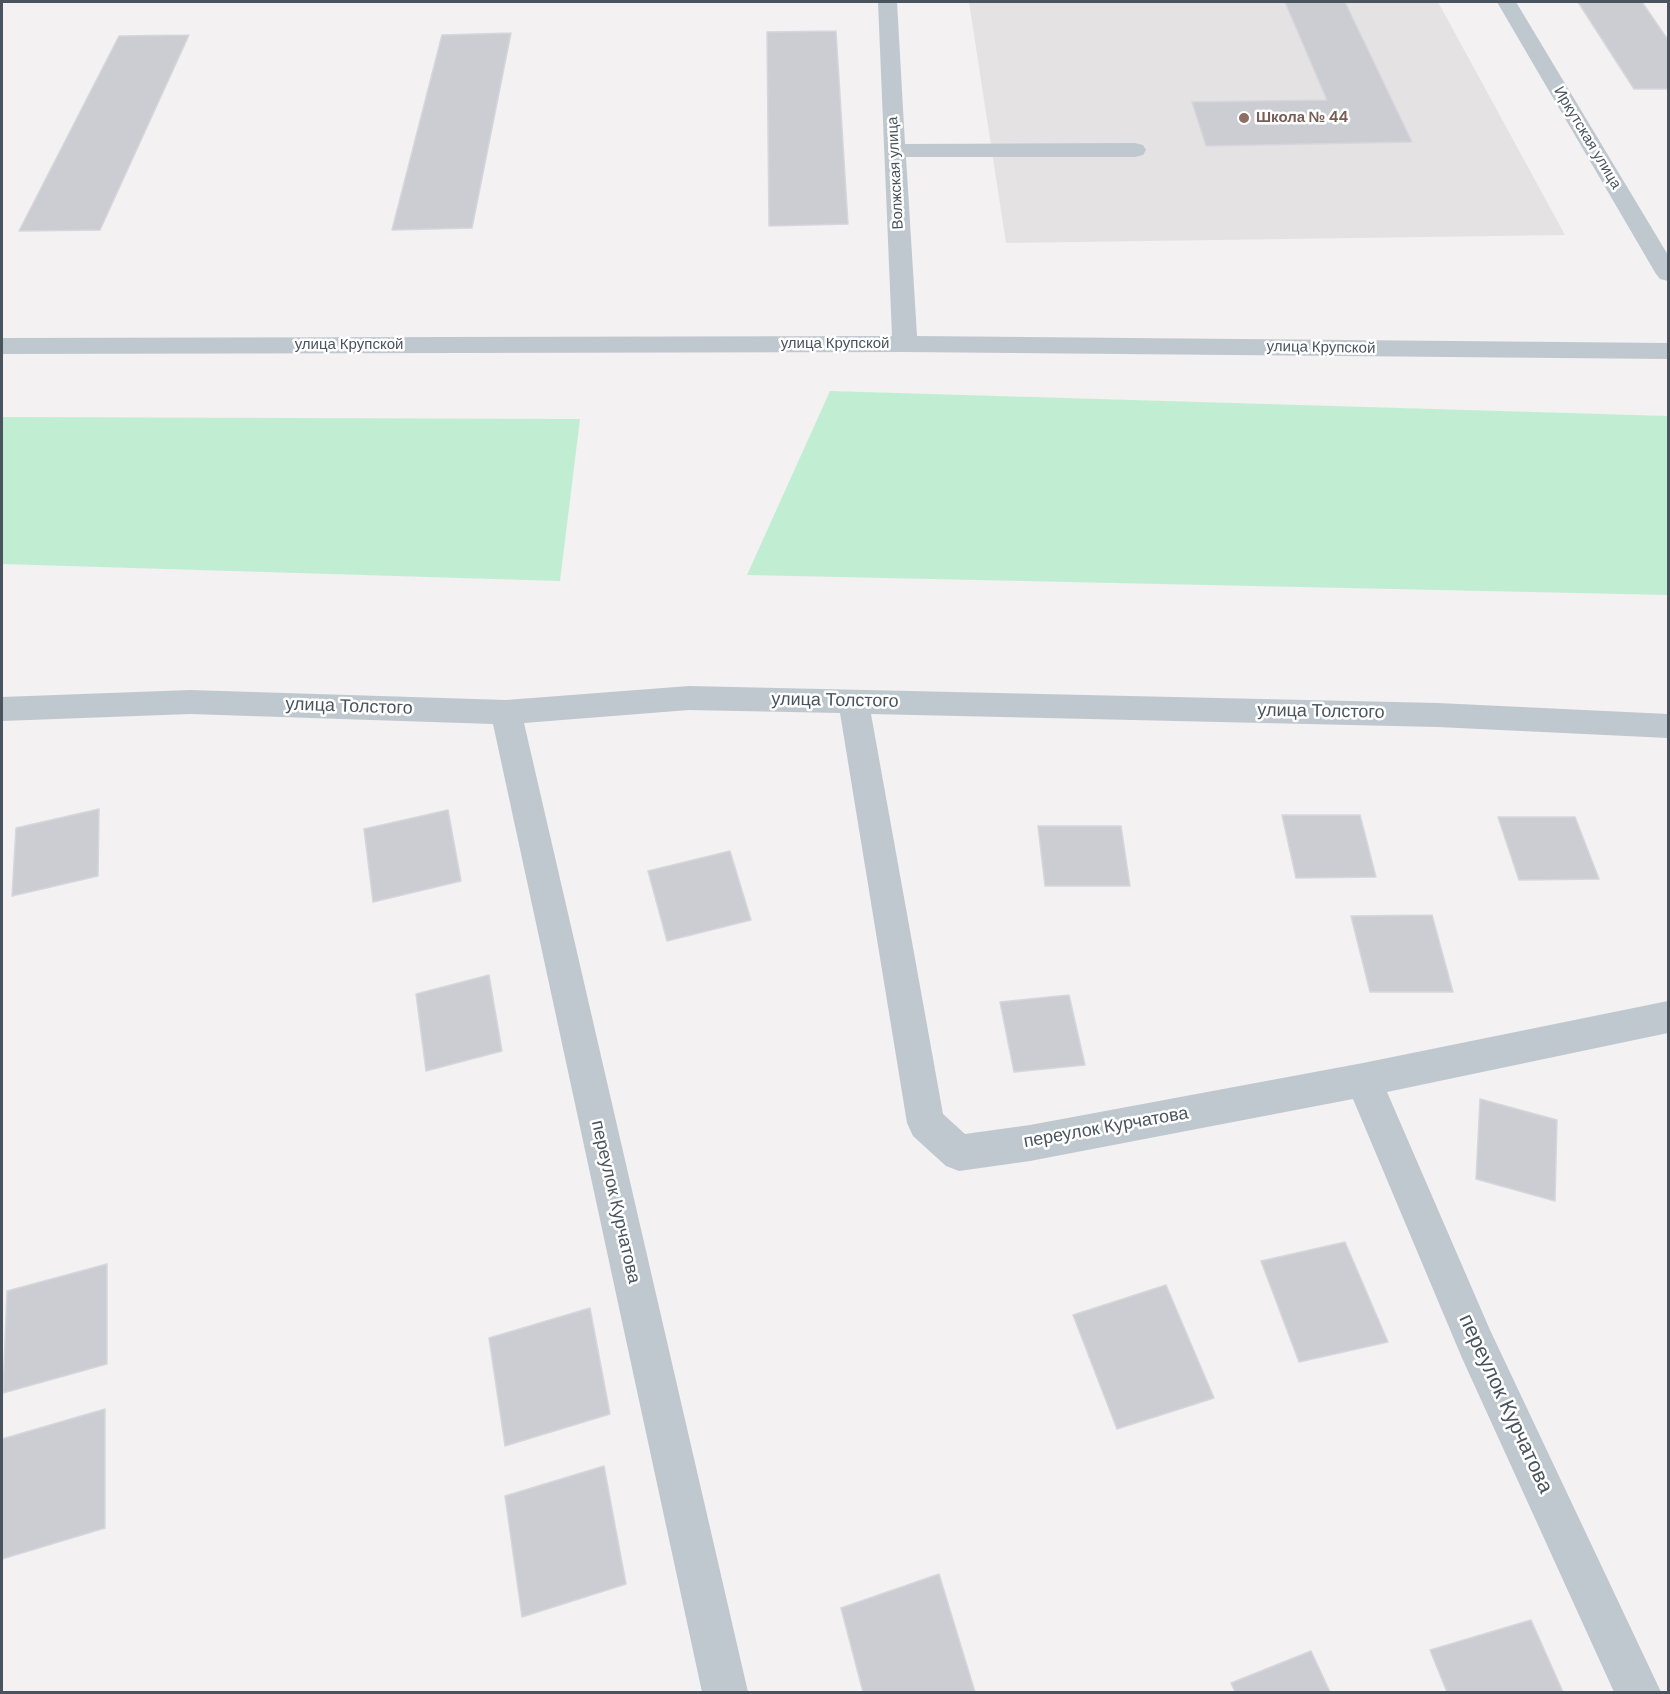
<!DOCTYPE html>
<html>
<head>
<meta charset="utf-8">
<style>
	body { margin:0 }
	#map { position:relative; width:1670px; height:1694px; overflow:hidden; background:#f3f1f1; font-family:"DM Sans",sans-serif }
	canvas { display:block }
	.frame { position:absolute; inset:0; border:3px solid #49545e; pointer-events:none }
</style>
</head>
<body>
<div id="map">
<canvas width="1670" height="1694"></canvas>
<div class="frame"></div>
</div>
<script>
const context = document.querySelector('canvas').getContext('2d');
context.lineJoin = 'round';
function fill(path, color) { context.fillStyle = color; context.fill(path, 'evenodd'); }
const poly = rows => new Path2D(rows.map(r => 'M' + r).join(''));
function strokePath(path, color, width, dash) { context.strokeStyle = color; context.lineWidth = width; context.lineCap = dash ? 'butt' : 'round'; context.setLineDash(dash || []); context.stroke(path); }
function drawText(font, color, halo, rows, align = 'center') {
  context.font = font + ' "DM Sans",sans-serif'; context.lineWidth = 5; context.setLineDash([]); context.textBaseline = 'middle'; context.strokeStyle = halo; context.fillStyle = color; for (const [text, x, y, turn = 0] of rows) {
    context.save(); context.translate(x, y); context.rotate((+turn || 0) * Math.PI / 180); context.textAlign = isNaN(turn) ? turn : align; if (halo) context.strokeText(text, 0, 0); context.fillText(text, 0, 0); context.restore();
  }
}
const education = poly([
	[969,2,1438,2,1565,235,1006,243]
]);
const green = poly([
	[830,391,1668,416,1668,595,747,575],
	[2,417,580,419,560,581,2,564]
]);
const building = poly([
	[1285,2,1345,2,1412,142,1206,146,1192,102,1327,100,1285,2],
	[1578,2,1642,2,1668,40,1668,89,1634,89,1578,2],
	[836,31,848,224,769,226,767,32,836,31],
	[511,33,472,228,392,230,442,35,511,33],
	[189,35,100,230,19,231,119,36,189,35],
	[99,809,98,876,12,896,16,828,99,809],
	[448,810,461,881,373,902,364,829,448,810],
	[1282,815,1360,815,1376,877,1296,878,1282,815],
	[1498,817,1575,817,1599,879,1519,880,1498,817],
	[1038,826,1121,826,1130,886,1045,886,1038,826],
	[730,851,751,920,667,941,648,871,730,851],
	[1432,915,1453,992,1370,992,1351,916,1432,915],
	[489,975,502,1051,426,1071,416,994,489,975],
	[1069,995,1085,1065,1014,1072,1000,1002,1069,995],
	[1480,1099,1557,1120,1555,1201,1476,1179,1480,1099],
	[1345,1242,1388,1342,1299,1362,1261,1261,1345,1242],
	[107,1264,107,1364,3,1393,7,1291,107,1264],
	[1166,1285,1214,1398,1117,1429,1073,1315,1166,1285],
	[590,1308,610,1414,505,1446,489,1338,590,1308],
	[105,1409,105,1528,2,1559,2,1439,105,1409],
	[604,1466,626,1584,522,1617,505,1496,604,1466],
	[939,1574,975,1692,863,1692,841,1608,939,1574],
	[1531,1620,1563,1692,1447,1692,1430,1650,1531,1620],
	[1311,1651,1330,1692,1235,1692,1231,1683,1311,1651]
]);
const minor = poly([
	[878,2,897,2,905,144,1135,143,1143,145,1146,150,1143,155,1135,157,906,157,917,336,1668,343,1668,359,905,352,2,354,2,338,892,336,878,2],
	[1497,2,1516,2,1668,255,1668,281,1660,279,1656,274,1497,2],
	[689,686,1438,703,1668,714,1668,738,1438,727,871,714,943,1114,965,1134,1030,1125,1363,1063,1668,1001,1668,1033,1387,1092,1490,1330,1661,1692,1614,1692,1462,1358,1353,1099,1030,1161,959,1171,946,1166,913,1136,907,1123,840,713,689,710,524,723,748,1692,702,1692,493,724,190,714,2,721,2,697,190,690,506,700,689,686]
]);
const markers = [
	[1244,118,6,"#8d6e63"]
];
const farEducationnames = [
	["Школа № 44",1256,118]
];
const farStreetnames = [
	["Иркутская улица",1587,138,59],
	["Волжская улица",896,173,-93],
	["улица Крупской",835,344],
	["улица Крупской",349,345],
	["улица Крупской",1321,348,1]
];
const streetNames = [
	["улица Толстого",835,701,1],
	["улица Толстого",349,707,2],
	["улица Толстого",1321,712,1],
	["переулок Курчатова",1106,1128,-10],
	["переулок Курчатова",615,1202,77]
];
const nearStreetnames = [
	["переулок Курчатова",1505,1404,65]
];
fill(education, '#e4e2e3');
fill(green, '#c1eed2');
fill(building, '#cbcdd3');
strokePath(building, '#d5d7dc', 1.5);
fill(minor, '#bfc8cf');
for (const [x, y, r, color] of markers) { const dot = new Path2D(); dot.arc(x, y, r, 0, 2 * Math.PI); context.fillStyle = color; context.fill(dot); strokePath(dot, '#fff', 2); }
drawText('bold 15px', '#785e54', '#fff', farEducationnames, 'left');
drawText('15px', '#49545e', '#fff', farStreetnames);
drawText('18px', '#49545e', '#fff', streetNames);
drawText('21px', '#49545e', '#fff', nearStreetnames);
</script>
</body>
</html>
